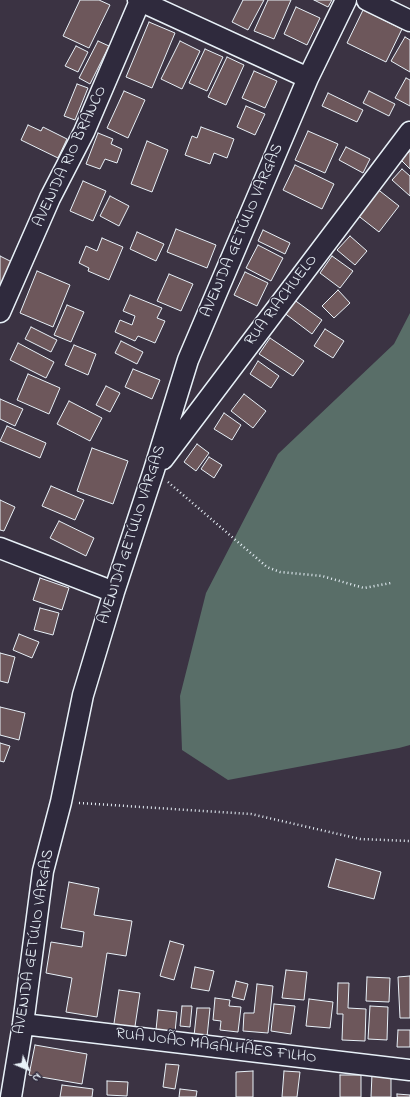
<!DOCTYPE html>
<html>
<head>
<meta charset="utf-8">
<style>
	body { margin:0 }
	#map { position:relative; width:410px; height:1097px; overflow:hidden; background:#3b3343; font-family:"Indie Flower",sans-serif }
	canvas { display:block }
	.north { position:absolute; left:8px; top:1049px; width:40px; height:40px; -webkit-text-stroke:3px #2f2a3d; paint-order:stroke; rotate:134deg; font-size:11px; font-weight:700; line-height:16px; text-align:center; color:#e8f1f8 }
	.north::after { content:''; display:block; margin:auto; width:14px; height:18px; background:#e8f1f8; clip-path:polygon(50% 0,100% 100%,50% 72%,0 100%) }
</style>
</head>
<body>
<div id="map">
<canvas width="410" height="1097"></canvas>
<div class="north">N</div>
</div>
<script>
const context = document.querySelector('canvas').getContext('2d');
context.lineJoin = 'round';
function fill(path, color) { context.fillStyle = color; context.fill(path, 'evenodd'); }
const poly = rows => new Path2D(rows.map(r => 'M' + r).join(''));
function strokePath(path, color, width, dash) { context.strokeStyle = color; context.lineWidth = width; context.lineCap = dash ? 'butt' : 'round'; context.setLineDash(dash || []); context.stroke(path); }
function drawText(font, color, halo, rows, align = 'center') {
  context.font = font + ' "Indie Flower",sans-serif'; context.lineWidth = 3; context.setLineDash([]); context.textBaseline = 'middle'; context.strokeStyle = halo; context.fillStyle = color; for (const [text, x, y, turn = 0] of rows) {
    context.save(); context.translate(x, y); context.rotate((+turn || 0) * Math.PI / 180); context.textAlign = isNaN(turn) ? turn : align; if (halo) context.strokeText(text, 0, 0); context.fillText(text, 0, 0); context.restore();
  }
}
const green = poly([
	[410,313,410,745,399,748,228,780,182,750,180,696,206,593,278,454,394,344]
]);
const building = poly([
	[80,0,99,0,110,5,89,48,63,36,80,0],
	[243,0,264,0,248,30,232,22,243,0],
	[268,0,291,0,274,39,254,31,268,0],
	[314,0,332,0,328,7,314,0],
	[296,7,320,18,307,45,284,34,296,7],
	[363,10,402,29,386,62,347,43,363,10],
	[149,22,175,33,152,88,126,77,149,22],
	[405,37,410,40,410,72,391,61,405,37],
	[98,41,109,46,90,84,79,78,98,41],
	[180,41,200,51,182,89,161,79,180,41],
	[76,46,88,52,78,72,65,66,76,46],
	[205,49,223,57,207,91,189,83,205,49],
	[227,57,244,65,226,105,208,97,227,57],
	[254,71,277,81,265,108,242,98,254,71],
	[406,78,410,80,410,106,395,98,406,78],
	[77,84,88,88,75,120,64,116,77,84],
	[124,91,145,100,128,138,107,128,124,91],
	[369,91,395,104,389,116,363,103,369,91],
	[328,93,363,110,357,122,322,106,328,93],
	[246,106,265,114,255,135,237,127,246,106],
	[28,125,41,131,43,127,67,139,58,158,21,140,28,125],
	[201,127,234,139,227,158,214,153,210,164,185,155,192,136,197,138,201,127],
	[308,131,338,144,325,173,295,160,308,131],
	[98,133,113,139,111,144,122,149,117,163,105,159,100,169,86,164,98,133],
	[147,141,168,150,152,192,131,184,147,141],
	[346,147,370,159,363,173,339,160,346,147],
	[410,151,410,169,401,160,410,151],
	[295,165,334,184,322,209,283,190,295,165],
	[402,169,410,176,410,196,392,180,402,169],
	[83,181,106,191,93,221,70,211,83,181],
	[376,188,399,206,379,232,356,214,376,188],
	[110,196,129,206,119,226,100,216,110,196],
	[176,229,216,245,207,268,167,252,176,229],
	[263,230,290,243,285,254,258,241,263,230],
	[137,232,164,244,156,261,130,249,137,232],
	[350,236,367,251,355,265,337,250,350,236],
	[102,238,123,247,109,280,88,271,89,268,79,263,86,246,97,251,102,238],
	[258,245,283,258,271,281,246,268,258,245],
	[0,256,14,263,0,288,0,256],
	[332,256,353,271,340,288,320,273,332,256],
	[37,271,70,285,53,327,20,313,37,271],
	[245,272,268,283,257,306,234,295,245,272],
	[169,274,193,284,181,311,157,301,169,274],
	[338,290,350,303,334,318,322,306,338,290],
	[130,295,162,308,157,318,165,321,155,343,138,336,135,341,115,332,120,320,132,325,135,316,123,311,130,295],
	[293,299,322,320,312,334,283,312,293,299],
	[67,305,84,312,71,342,54,335,67,305],
	[31,327,57,340,51,352,25,339,31,327],
	[325,329,344,341,333,358,314,346,325,329],
	[270,338,304,361,293,376,259,354,270,338],
	[121,341,143,352,137,364,115,353,121,341],
	[18,343,54,362,46,378,10,360,18,343],
	[74,345,96,354,88,375,65,365,74,345],
	[258,361,279,376,271,388,250,374,258,361],
	[133,369,160,380,152,399,125,387,133,369],
	[28,374,60,388,49,414,17,400,28,374],
	[106,386,120,393,110,412,96,405,106,386],
	[244,394,266,411,253,428,231,411,244,394],
	[0,399,23,409,15,426,0,419,0,399],
	[69,401,102,418,90,441,57,424,69,401],
	[224,413,241,425,232,440,214,429,224,413],
	[7,426,46,443,40,458,0,441,7,426],
	[197,444,209,453,196,471,184,462,197,444],
	[92,448,128,461,113,504,77,491,92,448],
	[209,457,222,465,214,478,201,469,209,457],
	[51,486,84,500,75,520,42,506,51,486],
	[0,500,15,507,4,531,0,530,0,500],
	[59,521,94,538,86,556,50,538,59,521],
	[40,578,69,588,62,610,33,600,40,578],
	[40,608,59,613,53,635,34,630,40,608],
	[19,634,39,642,32,658,13,650,19,634],
	[0,653,15,657,8,683,0,681,0,653],
	[0,707,25,713,19,740,0,735,0,707],
	[0,743,10,746,4,762,0,761,0,743],
	[336,859,381,872,374,899,328,887,336,859],
	[69,882,99,888,94,915,132,921,126,956,107,953,97,1017,66,1012,72,978,46,973,51,942,82,947,84,932,61,928,69,882],
	[170,941,184,945,174,980,160,976,170,941],
	[195,967,214,971,209,991,191,988,195,967],
	[286,970,307,972,304,1000,282,998,286,970],
	[410,976,410,1018,400,1018,398,977,410,976],
	[367,977,390,978,389,1002,366,1001,367,977],
	[236,981,248,984,244,1000,232,997,236,981],
	[338,983,349,983,348,1008,366,1009,365,1041,342,1040,343,1014,337,1014,338,983],
	[257,984,273,986,268,1033,243,1031,244,1013,254,1013,257,984],
	[119,990,140,993,134,1033,113,1030,119,990],
	[215,998,230,1000,229,1006,241,1007,238,1032,220,1030,221,1021,213,1020,215,998],
	[309,999,333,1002,330,1028,306,1026,309,999],
	[274,1004,295,1006,291,1034,271,1031,274,1004],
	[182,1006,192,1006,190,1027,180,1026,182,1006],
	[370,1006,388,1007,387,1040,368,1039,370,1006],
	[197,1008,210,1008,207,1037,194,1036,197,1008],
	[158,1010,177,1012,175,1032,156,1030,158,1010],
	[398,1030,410,1030,410,1047,397,1047,398,1030],
	[35,1045,87,1054,82,1084,29,1075,35,1045],
	[166,1064,179,1065,175,1089,163,1087,166,1064],
	[253,1071,253,1097,236,1097,236,1072,253,1071],
	[284,1071,300,1072,297,1097,282,1097,284,1071],
	[372,1074,391,1074,391,1097,371,1097,372,1074],
	[340,1075,361,1075,361,1097,340,1097,340,1075],
	[107,1081,128,1082,127,1096,107,1095,107,1081],
	[62,1085,93,1089,92,1097,60,1097,62,1085],
	[180,1089,197,1091,196,1097,179,1097,180,1089],
	[397,1094,410,1095,410,1097,397,1097,397,1094]
]);
const path = poly([
	[168,482,267,567,280,572,322,576,364,588,391,583],
	[79,803,251,814,360,839,410,841]
]);
const minor = poly([
	[138,0,308,78],
	[367,0,410,21],
	[0,312,50,198,84,132,140,1],
	[163,459,410,132],
	[0,548,114,592],
	[23,1024,410,1070],
	[11,1097,23,1024,43,871,61,802,83,695,114,592,154,470,188,360,308,78,346,0]
]);
const streetNames = [
	["AVENIDA RIO BRANCO",71,157,-65],
	["AVENIDA GETÚLIO VARGAS",243,231,-67],
	["RUA RIACHUELO",282,301,-53],
	["AVENIDA GETÚLIO VARGAS",133,535,-72],
	["AVENIDA GETÚLIO VARGAS",35,942,-81],
	["RUA JOÃO MAGALHÃES FILHO",216,1047,7]
];
fill(green, '#596e68');
fill(building, '#6d575b');
strokePath(building, '#e8f1f8', 1);
strokePath(minor, '#e8f1f8', 23);
strokePath(path, '#e8f1f8', 2.5, [1, 3]);
strokePath(minor, '#2f2a3d', 20);
drawText('16px', '#e8f1f8', '#2f2a3d', streetNames);
</script>
</body>
</html>
